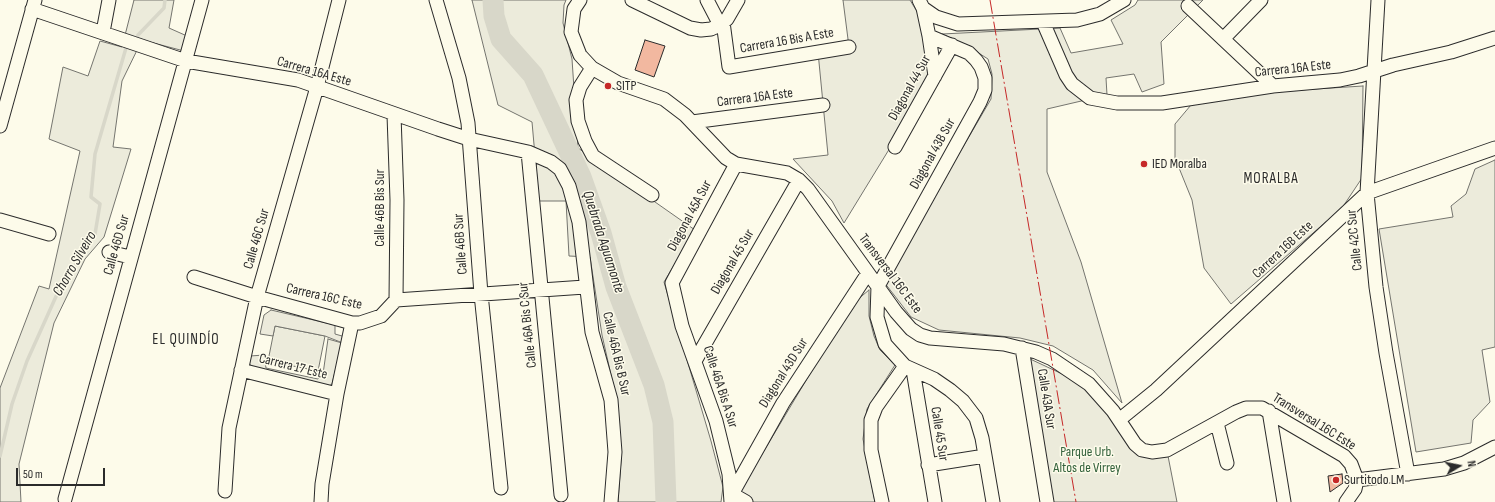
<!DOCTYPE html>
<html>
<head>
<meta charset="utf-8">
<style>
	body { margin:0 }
	#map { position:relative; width:1495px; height:502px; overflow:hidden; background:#fdfbea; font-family:"Sofia Sans Condensed",sans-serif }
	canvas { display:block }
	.north { position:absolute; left:1439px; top:446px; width:40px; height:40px; -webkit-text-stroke:3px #fdfbea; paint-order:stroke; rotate:80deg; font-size:11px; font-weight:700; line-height:16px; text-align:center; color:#2b2b2b }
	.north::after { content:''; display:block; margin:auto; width:14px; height:18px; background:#2b2b2b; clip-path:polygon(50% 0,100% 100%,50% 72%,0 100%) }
	.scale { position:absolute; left:16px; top:468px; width:89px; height:18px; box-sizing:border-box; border:2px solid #2b2b2b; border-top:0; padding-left:5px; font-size:12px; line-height:14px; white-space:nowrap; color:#2b2b2b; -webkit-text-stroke:3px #fdfbea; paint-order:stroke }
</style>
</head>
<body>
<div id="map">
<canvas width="1495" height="502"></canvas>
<div class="north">N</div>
<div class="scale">50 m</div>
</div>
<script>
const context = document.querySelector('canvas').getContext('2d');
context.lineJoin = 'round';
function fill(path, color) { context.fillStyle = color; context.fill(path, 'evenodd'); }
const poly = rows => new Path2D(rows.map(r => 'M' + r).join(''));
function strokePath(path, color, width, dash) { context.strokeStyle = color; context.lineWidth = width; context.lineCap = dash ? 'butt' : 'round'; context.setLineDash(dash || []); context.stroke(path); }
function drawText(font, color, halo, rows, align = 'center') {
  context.font = font + ' "Sofia Sans Condensed",sans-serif'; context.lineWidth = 3; context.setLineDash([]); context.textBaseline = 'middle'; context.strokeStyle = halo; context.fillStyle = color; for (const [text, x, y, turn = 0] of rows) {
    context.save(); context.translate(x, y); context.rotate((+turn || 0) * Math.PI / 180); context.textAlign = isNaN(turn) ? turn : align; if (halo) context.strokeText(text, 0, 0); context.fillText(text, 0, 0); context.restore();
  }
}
const green = poly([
	[134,0,174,0,169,28,187,36,184,51,142,40,122,81,113,147,131,149,104,237,85,259,54,323,19,464,21,502,0,502,0,388,39,286,49,289,80,151,49,139,63,67,88,76,100,41,122,47,134,0],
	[472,0,566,0,564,5,563,23,572,59,578,148,695,230,664,282,711,441,723,487,721,502,618,502,621,460,618,406,602,335,590,257,569,256,566,201,539,201,532,122,498,105,472,0],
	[843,0,910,0,925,25,934,76,844,223,832,201,793,159,828,155,818,52,849,47,843,0],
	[1138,0,1203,0,1161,42,1164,84,1142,92,1134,74,1106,78,1107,95,1047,109,1047,172,1081,262,1122,403,1093,370,1053,346,1020,338,939,330,911,317,884,282,991,99,992,74,988,59,966,45,942,34,1060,28,1071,53,1123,44,1111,20,1135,5,1138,0],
	[1363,86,1362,178,1342,208,1231,304,1204,268,1192,200,1175,158,1175,124,1196,99,1238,98,1267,92,1363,86],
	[1495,160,1495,347,1482,350,1490,402,1473,420,1471,443,1416,452,1379,229,1453,217,1451,206,1466,194,1475,169,1495,160],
	[869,290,869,316,874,336,880,350,895,365,867,409,863,439,875,502,738,502,740,491,851,305,869,290],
	[275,326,325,336,318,371,268,361,275,326],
	[328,339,342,343,332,384,329,386,252,367,249,363,250,356,264,355,266,368,318,379,323,374,328,339],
	[1028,358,1073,379,1087,390,1100,402,1133,451,1142,456,1168,456,1177,502,1051,502,1028,358]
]);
const parking = poly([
	[271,310,335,325,335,334,349,338,348,345,325,336,275,326,273,336,260,334,264,315,271,310]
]);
const stream = poly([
	[138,35,164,8,165,0],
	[0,456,12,404,27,361,67,272,74,267,95,234,100,204,91,197,95,154,126,48]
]);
const river = poly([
	[493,0,494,16,501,39,533,75,581,177,601,233,616,287,654,385,663,422,666,502]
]);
const building = poly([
	[645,40,665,46,654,77,635,70,645,40],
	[1342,474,1343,483,1330,492,1328,476,1342,474]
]);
const minor = poly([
	[436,0,459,78,468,123,481,294,501,488],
	[580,0,574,9,571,32,580,55,592,68,618,83,664,99,685,115,726,158,736,164,787,173,799,180,808,189,896,312,911,329,920,335,930,338,1004,344,1036,352,1052,359,1089,384,1113,411,1135,444,1142,450,1152,452,1167,450,1236,412,1246,408,1262,408,1344,456,1351,464,1357,480,1355,489,1346,502],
	[632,0,690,28,701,30,711,29,720,25,727,19,738,0],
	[707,0,720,25],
	[919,0,923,8,936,17,958,24,1077,20,1100,14,1124,0],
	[1378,0,1367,193,1376,287,1386,353,1408,474],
	[1188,6,1273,86],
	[923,8,929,36,969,53,976,60,981,67,985,78,985,90,980,102,878,286,877,317,885,344,905,366,934,379,950,390,963,401,976,418,982,438,993,502],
	[32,9,186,61,298,80,438,129,469,139,528,152,551,162,560,169,569,186,579,222,592,332,611,400,615,452,611,502],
	[723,22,729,67,849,47],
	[1043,22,1066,75,1072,84,1090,98,1117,103,1162,103,1273,86,1340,80,1359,76,1393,65,1451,52,1495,38],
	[103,32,109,0],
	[929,36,935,76],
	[1223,39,1261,0],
	[592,68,580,87,576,100,578,121,585,141,593,156,652,195],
	[394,115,397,200,396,300],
	[692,122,823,105],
	[0,126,35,0],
	[895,147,952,45],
	[528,152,561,495],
	[0,220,49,234],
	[109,252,130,257],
	[194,277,257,297,352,323,360,323,381,316,396,300,585,287],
	[1022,348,1047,502],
	[695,361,799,180],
	[241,370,337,394],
	[913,370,935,502],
	[1269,411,1284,502],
	[1119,420,1156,390,1367,193,1495,148],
	[1217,423,1227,463],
	[928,465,985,456],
	[1357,480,1444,469,1464,463,1495,447],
	[225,491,229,428,257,297,317,87,339,0],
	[65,499,202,0],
	[321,502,322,484,337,394,352,323],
	[731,502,729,474,716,421,682,326,672,283,736,164],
	[746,502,732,494,783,403,868,273],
	[882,502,871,450,871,420,876,407,905,366]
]);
const power = poly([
	[990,0,1076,502]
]);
const markers = [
	[608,86,4,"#c62828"],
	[1144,164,4,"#c62828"],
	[1336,480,4,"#c62828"]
];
const streetNames = [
	["Carrera 16 Bis A Este",787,41,-10],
	["Carrera 16A Este",1293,69,-6],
	["Carrera 16A Este",314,72,16],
	["Diagonal 44 Sur",910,88,-61],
	["Carrera 16A Este",755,98,-7],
	["Diagonal 43B Sur",933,154,-61],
	["Calle 46B Bis Sur",380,208,-90],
	["Diagonal 45A Sur",690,216,-62],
	["Calle 46C Sur",257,239,-74],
	["Calle 42C Sur",1355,240,-96],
	["Calle 46B Sur",461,244,-94],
	["Calle 46D Sur",117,245,-74],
	["Carrera 16B Este",1283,250,-43],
	["Diagonal 45 Sur",733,262,-60],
	["Transversal 16C Este",890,274,53],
	["Carrera 16C Este",324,297,13],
	["Calle 46A Bis C Sur",528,325,-96],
	["Calle 46A Bis B Sur",616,354,77],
	["Carrera 17 Este",293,367,14],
	["Diagonal 43D Sur",784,373,-58],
	["Calle 46A Bis A Sur",720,387,72],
	["Calle 43A Sur",1046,399,81],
	["Transversal 16C Este",1314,422,32],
	["Calle 45 Sur",939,434,81]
];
const poiNames = [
	["SITP",616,86],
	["IED Moralba",1152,164],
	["Surtitodo LM",1344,480]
];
const parkNames = [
	["Parque Urb.",1087,452],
	["Altos de Virrey",1087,468]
];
const neighbourhoodNames = [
	["MORALBA",1271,179],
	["EL QUINDÍO",186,340]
];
const waterNames = [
	["Quebrada Aguamonte",603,242,72],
	["Chorro Silveiro",75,264,-60]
];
fill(green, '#ecebdb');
strokePath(green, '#74746e', 1);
fill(parking, '#eceadb');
strokePath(parking, '#74746e', 1);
strokePath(stream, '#d8d7c9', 3.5);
strokePath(river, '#d8d7c9', 21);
fill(building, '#f2b8a0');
strokePath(building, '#2b2b2b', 1);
strokePath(minor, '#2b2b2b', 15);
strokePath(minor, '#fdfbea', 13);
strokePath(power, '#c62828', 1, [14, 3, 2, 3]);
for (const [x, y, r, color] of markers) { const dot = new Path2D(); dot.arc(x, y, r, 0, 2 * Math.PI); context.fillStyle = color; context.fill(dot); strokePath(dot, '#fdfbea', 1.5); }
drawText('14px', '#2b2b2b', '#fdfbea', streetNames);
drawText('14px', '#2b2b2b', '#fdfbea', poiNames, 'left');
drawText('14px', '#34623c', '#fdfbea', parkNames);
context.letterSpacing = '1px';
drawText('15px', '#2b2b2b', '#fdfbea', neighbourhoodNames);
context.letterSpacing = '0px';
drawText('italic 15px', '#2b2b2b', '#fdfbea', waterNames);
</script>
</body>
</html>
